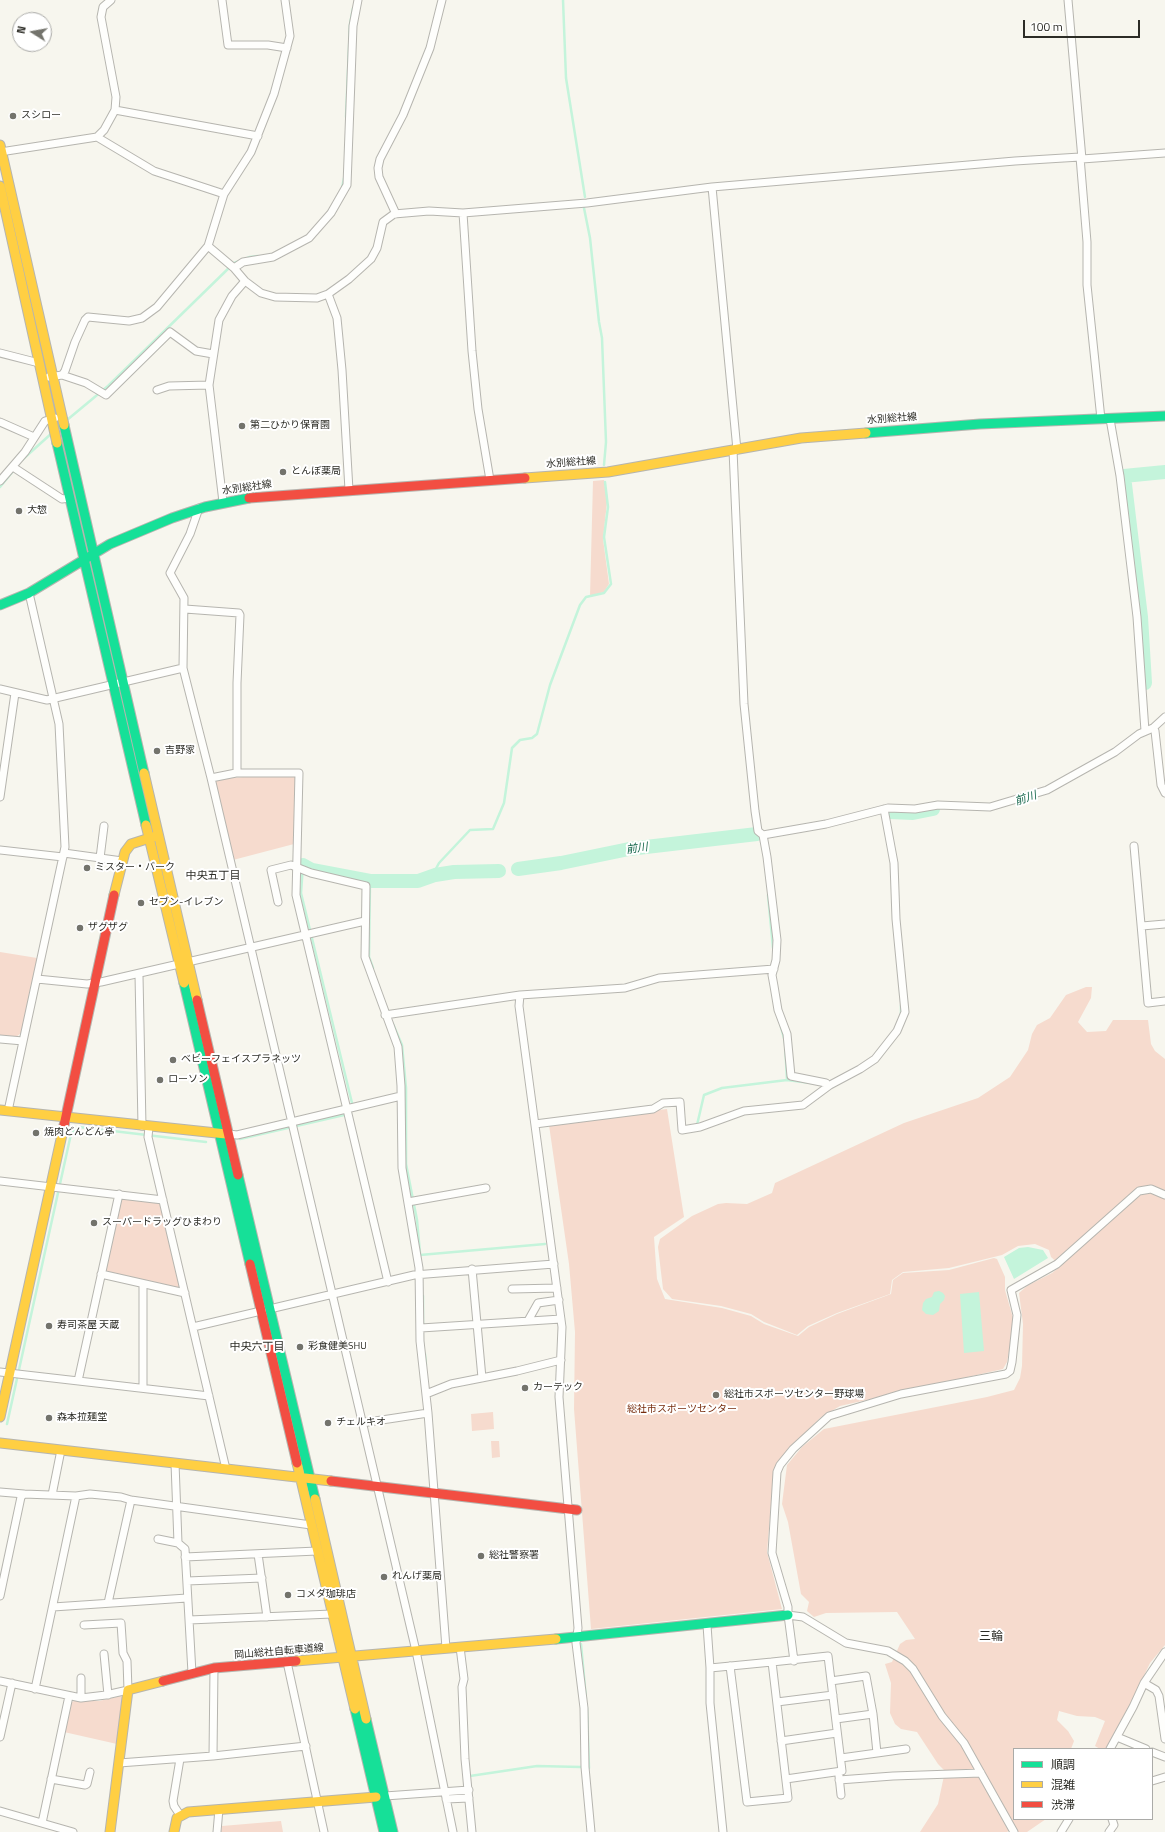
<!DOCTYPE html>
<html>
<head>
<meta charset="utf-8">
<style>
	body { margin:0 }
	#map { position:relative; width:1165px; height:1832px; overflow:hidden; background:#f7f6ee; font-family:"Titillium Web","Noto Sans JP",sans-serif }
	canvas { display:block }
	.legend { position:absolute; left:1013px; top:1748px; width:140px; height:72px; box-sizing:border-box; background:#fff; border:1px solid #ababa8; margin:0; padding:5px 7px; list-style:none; font-size:12px; color:#2c2c26 }
	.legend li { display:flex; align-items:center; gap:8px; height:20px }
	.legend b { width:20px; border:1px solid #ababa8 }
	.north { position:absolute; left:12px; top:12px; width:40px; height:40px; box-sizing:border-box; background:#fff; border:1px solid #ababa8; border-radius:50%; rotate:281deg; font-size:11px; font-weight:700; line-height:16px; text-align:center; color:#2c2c26 }
	.north::after { content:''; display:block; margin:auto; width:14px; height:18px; background:#73736c; clip-path:polygon(50% 0,100% 100%,50% 72%,0 100%) }
	.scale { position:absolute; left:1023px; top:20px; width:117px; height:18px; box-sizing:border-box; border:2px solid #2c2c26; border-top:0; padding-left:5px; font-size:12px; line-height:14px; white-space:nowrap; color:#2c2c26; -webkit-text-stroke:3px #fff; paint-order:stroke }
</style>
</head>
<body>
<div id="map">
<canvas width="1165" height="1832"></canvas>
<ul class="legend">
<li><b style="height:5px;background:#16e098"></b>順調</li>
<li><b style="height:5px;background:#ffcf43"></b>混雑</li>
<li><b style="height:5px;background:#f24e42"></b>渋滞</li>
</ul>
<div class="north">N</div>
<div class="scale">100 m</div>
</div>
<script>
const context = document.querySelector('canvas').getContext('2d');
context.lineJoin = 'round';
function fill(path, color) { context.fillStyle = color; context.fill(path, 'evenodd'); }
const poly = rows => new Path2D(rows.map(r => 'M' + r).join(''));
function strokePath(path, color, width, dash) { context.strokeStyle = color; context.lineWidth = width; context.lineCap = dash ? 'butt' : 'round'; context.setLineDash(dash || []); context.stroke(path); }
function drawText(font, color, halo, rows, align = 'center') {
  context.font = font + ' "Titillium Web","Noto Sans JP",sans-serif'; context.lineWidth = 4; context.setLineDash([]); context.textBaseline = 'middle'; context.strokeStyle = halo; context.fillStyle = color; for (const [text, x, y, turn = 0] of rows) {
    context.save(); context.translate(x, y); context.rotate((+turn || 0) * Math.PI / 180); context.textAlign = isNaN(turn) ? turn : align; if (halo) context.strokeText(text, 0, 0); context.fillText(text, 0, 0); context.restore();
  }
}
const green = poly([
	[604,480,607,502,603,539,609,584,604,592,590,596,593,481],
	[293,774,296,778,294,844,233,860,214,783,217,780,227,778],
	[0,952,37,958,21,1033,15,1038,0,1036],
	[1086,987,1092,987,1091,998,1078,1022,1087,1032,1106,1031,1113,1020,1148,1020,1151,1044,1155,1051,1165,1059,1165,1645,1150,1663,1116,1734,1106,1749,1100,1749,1095,1746,1105,1721,1095,1717,1077,1716,1059,1711,1057,1720,1068,1731,1074,1741,1071,1749,1014,1749,1014,1819,1046,1819,1027,1832,1017,1832,1013,1827,1007,1832,920,1832,938,1804,945,1771,938,1764,917,1732,901,1729,895,1724,890,1713,891,1683,885,1664,892,1662,900,1644,906,1640,915,1639,897,1612,826,1613,814,1617,807,1611,809,1602,801,1594,788,1522,782,1504,787,1465,802,1447,824,1429,987,1397,1014,1390,1020,1378,1022,1366,1023,1324,1019,1293,1027,1286,1052,1273,1061,1266,1051,1257,1049,1250,1035,1244,1018,1246,1002,1255,949,1268,903,1272,892,1280,890,1294,837,1313,808,1326,797,1335,764,1322,751,1314,721,1306,672,1299,663,1289,658,1247,660,1239,692,1216,718,1204,726,1203,747,1204,772,1193,775,1183,904,1123,978,1098,1010,1077,1028,1050,1032,1034,1037,1025,1050,1018,1066,995],
	[667,1109,684,1217,654,1237,657,1279,665,1299,722,1308,751,1316,764,1324,798,1336,809,1327,837,1314,891,1294,893,1280,903,1273,949,1270,994,1258,997,1259,1005,1277,1005,1290,1013,1318,1011,1340,1007,1362,1003,1369,840,1406,820,1418,777,1462,774,1470,767,1552,782,1609,591,1629,574,1409,575,1332,569,1264,549,1125],
	[124,1198,158,1202,161,1205,180,1287,177,1290,107,1274,105,1271,121,1201],
	[493,1412,494,1429,472,1431,471,1414],
	[491,1441,499,1441,500,1457,492,1458],
	[121,1696,123,1699,117,1744,64,1732,70,1703,74,1701,99,1701],
	[281,1821,283,1832,221,1832,222,1826]
]);
const water = poly([
	[1028,1247,1043,1250,1048,1258,1014,1279,1004,1257,1019,1248],
	[939,1291,943,1293,945,1296,944,1300,940,1304,939,1311,933,1315,926,1314,922,1310,923,1303,926,1299,932,1297,934,1292],
	[979,1292,984,1351,964,1353,960,1294]
]);
const stream = poly([
	[563,0,566,78,585,197],
	[346,117,350,24,353,8],
	[342,188,344,178],
	[584,208,590,238,599,322,602,338,606,442,604,465],
	[67,420,108,386,234,263,250,257,258,256],
	[22,460,52,433],
	[0,487,14,470],
	[303,865,301,893,352,1103],
	[432,876,439,863,470,830,493,829,504,803,512,748,520,740,532,738,537,734,550,685,580,605,586,597,604,593,611,584,604,537,608,507,605,482],
	[370,881,369,957,373,968],
	[768,895,773,948],
	[901,1016,901,1005],
	[393,1024,402,1045,406,1088,406,1164,417,1220,420,1253],
	[781,1027,785,1042,787,1080],
	[697,1125,704,1095,722,1088,787,1080,811,1083],
	[240,1139,344,1115],
	[420,1255,545,1244],
	[423,1296,423,1327],
	[425,1354,426,1365],
	[7,1424,71,1134,79,1127,206,1142],
	[581,1644,586,1699],
	[587,1708,589,1768,588,1767],
	[470,1776,537,1766,581,1767]
]);
const river = poly([
	[1145,683,1141,617,1124,476,1165,472],
	[890,812,913,813,933,809],
	[303,865,312,870,370,881,418,881,435,875,454,872,499,871],
	[518,869,561,863,629,849,757,834]
]);
const street = poly([
	[222,0,228,45,268,45,287,48],
	[1068,0,1082,159],
	[115,110,258,136],
	[97,137,154,171,224,194],
	[0,152,97,137,104,130,115,110,116,97,101,17,103,7,111,0],
	[1080,157,1087,242,1087,285,1101,419],
	[712,187,737,450],
	[463,213,472,351,478,409,490,480],
	[396,214,379,177,378,168,380,159,403,115,430,48,442,0],
	[208,246,234,268,245,281,261,293,275,297,317,298,328,294,349,279,371,259,377,248,383,222,394,214,429,211,463,213,587,203,712,187,1015,161,1080,157,1082,159,1165,153],
	[234,268,243,262,273,257,309,238,331,213,347,185,353,26,358,0],
	[328,294,337,318,342,370,349,490],
	[0,353,39,363],
	[62,375,86,383,106,395,170,332,196,351,213,354],
	[49,377,62,375,65,371,75,342,85,320,88,317,129,321,142,318,157,307,208,246,224,194,251,152,274,94,290,36,285,0],
	[157,390,169,386,209,385],
	[1110,419,1120,476,1137,617,1145,731],
	[0,422,34,437],
	[733,450,744,704,755,811,758,831,763,835,767,857,777,940,776,960,772,975,774,986,778,1010,787,1034,791,1076,826,1083],
	[13,467,62,499,70,498],
	[0,481,25,452,45,421,55,418],
	[223,502,209,385,219,320,232,296,245,281],
	[185,609,239,613,240,615,237,683,237,773],
	[183,668,184,598,170,573,190,534,199,508],
	[0,689,47,700,183,668,211,778,416,1651,453,1832],
	[1153,728,1155,731,1161,785,1165,793],
	[211,778,236,773,299,773,296,895,388,1282],
	[0,797,15,693],
	[763,835,826,824,888,808,915,809,938,805,990,807,1047,790,1115,752,1139,734,1153,728,1165,717],
	[1134,846,1148,1003,1165,1001],
	[0,850,63,857],
	[64,853,122,861],
	[100,858,104,826],
	[278,902,271,870,291,865,311,873,366,886,365,957,398,1047,401,1086,402,1168,419,1268,420,1341,428,1413,446,1648],
	[1142,926,1165,924],
	[139,975,142,1126],
	[37,979,87,984,101,982,365,921],
	[520,995,519,1006,562,1327,559,1397,578,1628,576,1643,584,1708,585,1767,591,1832],
	[385,1015,520,995,625,988,659,978,774,969],
	[0,1039,23,1041],
	[8,1111,65,847,59,724,29,593],
	[535,1124,653,1109,663,1103,680,1102,682,1130,700,1127,744,1111,803,1105,830,1085,860,1069,875,1059,897,1031,905,1012,896,919,894,863,884,809],
	[149,1127,148,1137,226,1469],
	[229,1134,237,1135,401,1096],
	[0,1181,163,1200],
	[408,1202,486,1188],
	[472,1269,482,1378],
	[101,1274,185,1293],
	[143,1284,143,1388],
	[512,1289,557,1288],
	[529,1319,538,1303,559,1300],
	[193,1327,414,1275,554,1264],
	[421,1328,561,1319],
	[0,1372,209,1396],
	[78,1381,119,1194],
	[426,1394,451,1384,517,1371,561,1360],
	[362,1423,428,1413],
	[175,1463,178,1543,185,1549,192,1673],
	[0,1492,24,1494],
	[52,1495,61,1450],
	[158,1539,178,1543],
	[258,1554,267,1617],
	[185,1557,317,1551],
	[187,1581,262,1578],
	[0,1596,21,1497,24,1494,76,1496,90,1494,121,1497,131,1500,311,1525],
	[108,1603,131,1500],
	[53,1607,187,1598],
	[788,1615,794,1661],
	[189,1620,332,1614],
	[707,1625,710,1668,710,1703,723,1832],
	[460,1647,464,1679,462,1687,465,1759,472,1832],
	[104,1654,108,1695],
	[287,1662,324,1832],
	[730,1666,747,1802,788,1798,772,1662,828,1656,842,1771,786,1779],
	[710,1668,772,1662],
	[0,1681,81,1698,106,1695,128,1690,127,1661,123,1653,121,1623,84,1625],
	[831,1681,866,1676,873,1714],
	[1144,1683,1156,1690,1159,1696,1165,1739],
	[35,1689,76,1496],
	[81,1698,81,1678],
	[777,1702,833,1695],
	[836,1719,873,1714,877,1753],
	[0,1737,12,1683],
	[1117,1737,1146,1749],
	[781,1741,837,1733],
	[1110,1749,1133,1707,1144,1683,1165,1652],
	[1152,1752,1165,1757],
	[213,1756,214,1668],
	[841,1758,906,1749],
	[119,1763,213,1756,306,1746],
	[839,1776,841,1795],
	[51,1779,85,1785,87,1784,90,1772],
	[839,1780,893,1776,981,1773],
	[1152,1781,1165,1777],
	[385,1796,469,1790],
	[446,1799,469,1798],
	[0,1811,73,1832],
	[180,1815,174,1806,173,1801,180,1759],
	[42,1823,69,1696],
	[217,1832,219,1809],
	[1014,1832,964,1743,942,1716,913,1669,905,1661,888,1651,846,1643,803,1617,788,1615,788,1607,772,1553,777,1472,780,1465,793,1449,829,1416,901,1394,1006,1374,1010,1371,1012,1362,1017,1315,1011,1290,1057,1264,1139,1191,1151,1189,1165,1195],
	[1061,1832,1069,1819],
	[1109,1832,1114,1825,1112,1819]
]);
const fast = poly([
	[64,425,144,773],
	[866,433,980,424,1165,416],
	[57,443,146,825],
	[0,605,29,593,110,544,172,518,205,507,249,498],
	[184,983,250,1264],
	[238,1175,315,1499],
	[556,1639,788,1615],
	[355,1709,384,1832],
	[366,1719,393,1832]
]);
const slow = poly([
	[0,145,64,425],
	[0,186,57,443],
	[525,478,608,472,801,438,866,433],
	[144,773,197,1000],
	[146,825,184,983],
	[114,895,125,852,131,844,156,836],
	[0,1110,226,1134],
	[0,1417,63,1130],
	[0,1443,331,1481],
	[297,1463,355,1709],
	[315,1499,366,1719],
	[296,1661,556,1639],
	[110,1832,128,1690,163,1681],
	[174,1832,177,1818,188,1812,376,1797]
]);
const jam = poly([
	[249,498,525,478],
	[197,1000,238,1175],
	[63,1130,114,895],
	[250,1264,297,1463],
	[331,1481,577,1510],
	[163,1681,214,1668,296,1661]
]);
const markers = [
	[13,116,4,"#73736c"],
	[242,426,4,"#73736c"],
	[283,472,4,"#73736c"],
	[19,511,4,"#73736c"],
	[157,751,4,"#73736c"],
	[87,868,4,"#73736c"],
	[141,903,4,"#73736c"],
	[80,928,4,"#73736c"],
	[173,1060,4,"#73736c"],
	[160,1080,4,"#73736c"],
	[36,1133,4,"#73736c"],
	[94,1223,4,"#73736c"],
	[49,1326,4,"#73736c"],
	[300,1347,4,"#73736c"],
	[525,1388,4,"#73736c"],
	[716,1395,4,"#73736c"],
	[49,1418,4,"#73736c"],
	[328,1423,4,"#73736c"],
	[481,1556,4,"#73736c"],
	[384,1577,4,"#73736c"],
	[288,1595,4,"#73736c"]
];
const poiNames = [
	["スシロー",21,116],
	["第二ひかり保育園",250,426],
	["とんぼ薬局",291,472],
	["大惣",27,511],
	["吉野家",165,751],
	["ミスター・バーク",95,868],
	["セブン-イレブン",149,903],
	["ザグザグ",88,928],
	["ベビーフェイスプラネッツ",181,1060],
	["ローソン",168,1080],
	["焼肉どんどん亭",44,1133],
	["スーパードラッグひまわり",102,1223],
	["寿司茶屋 天蔵",57,1326],
	["彩食健美SHU",308,1347],
	["カーテック",533,1388],
	["総社市スポーツセンター野球場",724,1395],
	["森本拉麺堂",57,1418],
	["チェルキオ",336,1423],
	["総社警察署",489,1556],
	["れんげ薬局",392,1577],
	["コメダ珈琲店",296,1595]
];
const streetNames = [
	["水別総社線",892,419,-4],
	["水別総社線",571,463,-4],
	["水別総社線",247,488,-8],
	["岡山総社自転車道線",279,1652,-5]
];
const parkNames = [
	["総社市スポーツセンター",682,1410]
];
const waterNames = [
	["前川",1026,799,-18],
	["前川",637,849,-8]
];
const neighbourhoodNames = [
	["中央五丁目",213,876],
	["中央六丁目",257,1347]
];
const quarterNames = [
	["三輪",991,1637]
];
fill(green, '#f6dbce');
fill(water, '#c4f4db');
strokePath(stream, '#c4f4db', 2.5);
strokePath(river, '#c4f4db', 14);
strokePath(street, '#b6b5af', 9);
strokePath(fast, '#b6b5af', 11);
strokePath(slow, '#b6b5af', 11);
strokePath(jam, '#b6b5af', 11);
strokePath(street, '#fefefc', 7);
strokePath(fast, '#16e098', 9);
strokePath(slow, '#ffcf43', 9);
strokePath(jam, '#f24e42', 9);
for (const [x, y, r, color] of markers) { const dot = new Path2D(); dot.arc(x, y, r, 0, 2 * Math.PI); context.fillStyle = color; context.fill(dot); strokePath(dot, '#fff', 1.5); }
drawText('10px', '#2c2c26', '#fff', poiNames, 'left');
drawText('10px', '#2c2c26', '#fff', streetNames);
drawText('10px', '#772d0e', '#fff', parkNames);
drawText('italic 11px', '#126549', '#fff', waterNames);
drawText('11px', '#2c2c26', '#fff', neighbourhoodNames);
drawText('12px', '#2c2c26', '#fff', quarterNames);
</script>
</body>
</html>
